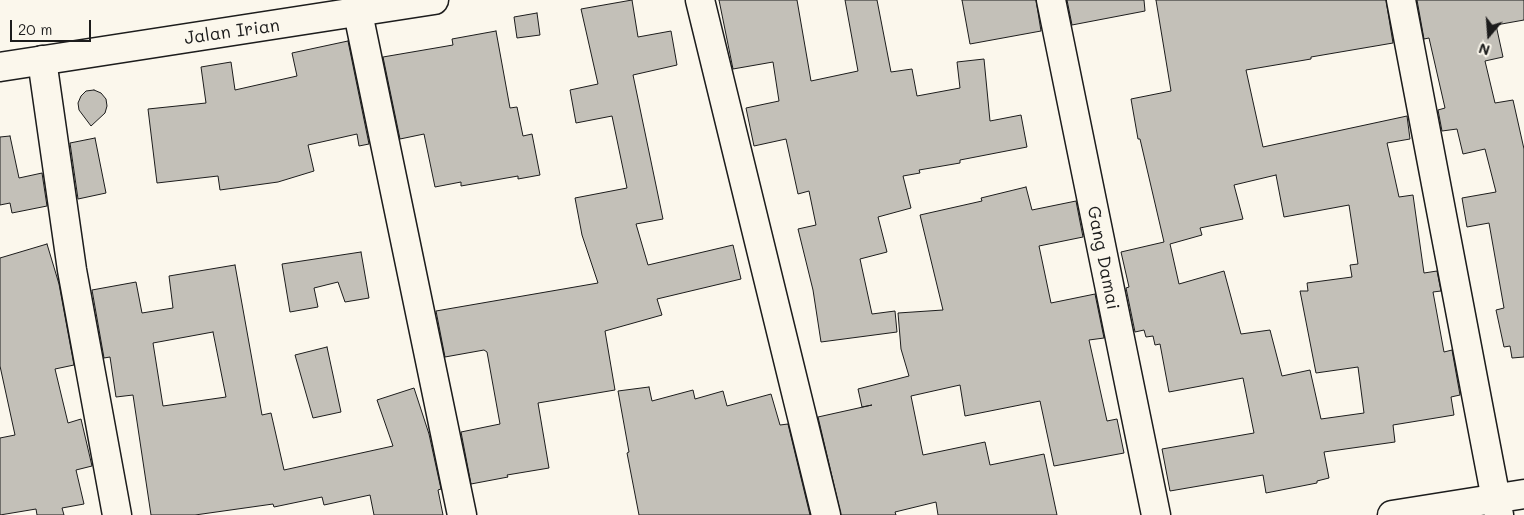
<!DOCTYPE html>
<html>
<head>
<meta charset="utf-8">
<style>
	body { margin:0 }
	#map { position:relative; width:1524px; height:515px; overflow:hidden; background:#fbf7ec; font-family:Mali,sans-serif }
	canvas { display:block }
	.north { position:absolute; left:1464px; top:10px; width:50px; height:50px; -webkit-text-stroke:4px #fbf7ec; paint-order:stroke; rotate:198deg; font-size:14px; font-weight:700; line-height:20px; text-align:center; color:#1c1c1c }
	.north::after { content:''; display:block; margin:auto; width:18px; height:22px; background:#1c1c1c; clip-path:polygon(50% 0,100% 100%,50% 72%,0 100%) }
	.scale { position:absolute; left:10px; top:20px; width:81px; height:22px; box-sizing:border-box; border:2px solid #1c1c1c; border-top:0; padding-left:6px; font-size:15px; line-height:18px; white-space:nowrap; color:#1c1c1c; -webkit-text-stroke:4px #fbf7ec; paint-order:stroke }
</style>
</head>
<body>
<div id="map">
<canvas width="1524" height="515"></canvas>
<div class="north">N</div>
<div class="scale">20 m</div>
</div>
<script>
const context = document.querySelector('canvas').getContext('2d');
context.lineJoin = 'round';
function fill(path, color) { context.fillStyle = color; context.fill(path, 'evenodd'); }
const poly = rows => new Path2D(rows.map(r => 'M' + r).join(''));
function strokePath(path, color, width, dash) { context.strokeStyle = color; context.lineWidth = width; context.lineCap = dash ? 'butt' : 'round'; context.setLineDash(dash || []); context.stroke(path); }
function drawText(font, color, halo, rows, align = 'center') {
  context.font = font + ' Mali,sans-serif'; context.lineWidth = 4; context.setLineDash([]); context.textBaseline = 'middle'; context.strokeStyle = halo; context.fillStyle = color; for (const [text, x, y, turn = 0] of rows) {
    context.save(); context.translate(x, y); context.rotate((+turn || 0) * Math.PI / 180); context.textAlign = isNaN(turn) ? turn : align; if (halo) context.strokeText(text, 0, 0); context.fillText(text, 0, 0); context.restore();
  }
}
const building = poly([
	[632,0,638,37,671,31,677,65,633,75,663,219,636,224,648,265,733,245,741,279,657,299,662,315,605,331,615,390,538,403,549,468,507,475,508,477,471,484,461,432,500,424,487,352,484,350,445,357,436,311,598,283,582,235,575,198,627,188,612,116,576,123,570,90,598,84,581,9,632,0],
	[719,0,797,0,811,81,858,71,845,0,877,0,891,72,912,69,917,96,960,88,957,62,984,59,990,121,1021,115,1027,147,960,160,960,163,919,170,920,173,903,176,911,208,878,217,887,252,860,259,872,314,895,311,897,332,821,342,813,290,798,229,816,225,809,191,798,194,786,139,754,146,746,108,779,101,773,62,733,69,719,0],
	[962,0,1036,0,1041,31,970,44,962,0],
	[1067,0,1144,0,1145,11,1072,25,1067,0],
	[1156,0,1386,0,1393,43,1311,57,1311,59,1246,70,1263,147,1407,116,1410,139,1387,143,1399,197,1413,195,1424,273,1437,271,1441,291,1433,292,1444,352,1452,350,1460,395,1451,397,1454,415,1393,425,1395,442,1324,452,1329,478,1317,481,1317,483,1266,493,1263,475,1170,491,1162,449,1254,433,1243,378,1169,392,1160,344,1155,345,1153,336,1146,337,1144,330,1135,332,1126,288,1129,287,1121,252,1164,242,1140,139,1138,139,1131,99,1171,91,1156,0],
	[1276,175,1284,217,1349,205,1358,264,1350,265,1352,277,1307,283,1308,291,1300,291,1316,373,1358,367,1364,413,1321,419,1310,370,1282,376,1270,330,1241,334,1224,271,1179,284,1170,244,1202,235,1200,228,1243,219,1234,185,1276,175],
	[1417,0,1524,0,1524,20,1496,25,1503,57,1485,61,1495,103,1513,100,1524,149,1524,357,1512,358,1510,346,1504,347,1496,310,1504,308,1489,223,1467,227,1462,198,1496,192,1485,149,1463,154,1457,129,1442,131,1438,110,1445,108,1429,38,1424,39,1417,0],
	[537,13,540,35,517,38,514,17,537,13],
	[496,31,510,108,517,107,523,136,532,134,540,175,518,179,518,176,461,186,461,182,435,187,424,134,400,139,383,57,453,45,452,39,496,31],
	[348,41,369,144,359,146,357,134,308,145,314,171,278,182,220,190,218,176,157,183,148,109,206,103,201,67,231,62,235,90,297,76,292,53,348,41],
	[94,90,101,93,106,99,107,106,105,113,91,126,79,110,78,103,81,96,86,91,94,90],
	[10,136,19,178,42,173,47,206,12,213,10,203,0,205,0,137,10,136],
	[95,138,106,193,78,199,70,143,95,138],
	[1026,187,1032,210,1076,201,1083,237,1039,246,1051,303,1095,294,1104,338,1089,340,1107,421,1117,419,1124,453,1054,466,1040,401,965,416,960,385,911,396,923,455,985,442,990,465,1044,454,1057,515,938,515,936,502,895,512,896,515,841,515,818,417,872,405,862,407,858,389,909,376,901,349,898,313,943,310,920,215,982,201,981,198,1026,187],
	[47,244,59,284,74,365,55,369,68,423,81,419,92,466,76,470,84,504,62,508,64,515,37,515,36,509,0,515,0,438,15,435,0,366,0,258,47,244],
	[361,252,369,298,345,302,338,282,314,288,318,307,290,312,282,264,361,252],
	[235,265,262,415,271,413,284,470,393,446,377,400,414,388,429,434,441,489,438,490,443,515,374,515,370,495,324,505,322,497,274,507,273,504,195,515,151,515,133,395,116,397,110,357,104,358,92,290,136,282,142,313,173,308,169,276,235,265],
	[213,332,226,397,163,406,153,343,213,332],
	[327,347,341,412,313,418,295,355,327,347],
	[649,387,652,401,693,390,695,399,723,391,727,406,771,394,780,425,788,424,810,515,639,515,627,453,629,452,618,391,649,387]
]);
const street = poly([
	[700,0,826,515],
	[1051,0,1156,515],
	[1401,0,1499,515],
	[358,13,462,515],
	[42,60,72,270,117,515],
	[1392,515,1524,494]
]);
const secondary = poly([
	[0,67,434,0]
]);
const streetNames = [
	["Jalan Irian",232,32,-8],
	["Gang Damai",1103,258,79]
];
fill(building, '#c3c0b8');
strokePath(building, '#1c1c1c', 1);
strokePath(street, '#1c1c1c', 31);
strokePath(secondary, '#1c1c1c', 31);
strokePath(street, '#fbf7ec', 28);
strokePath(secondary, '#fbf7ec', 28);
drawText('18px', '#1c1c1c', '#fbf7ec', streetNames);
</script>
</body>
</html>
